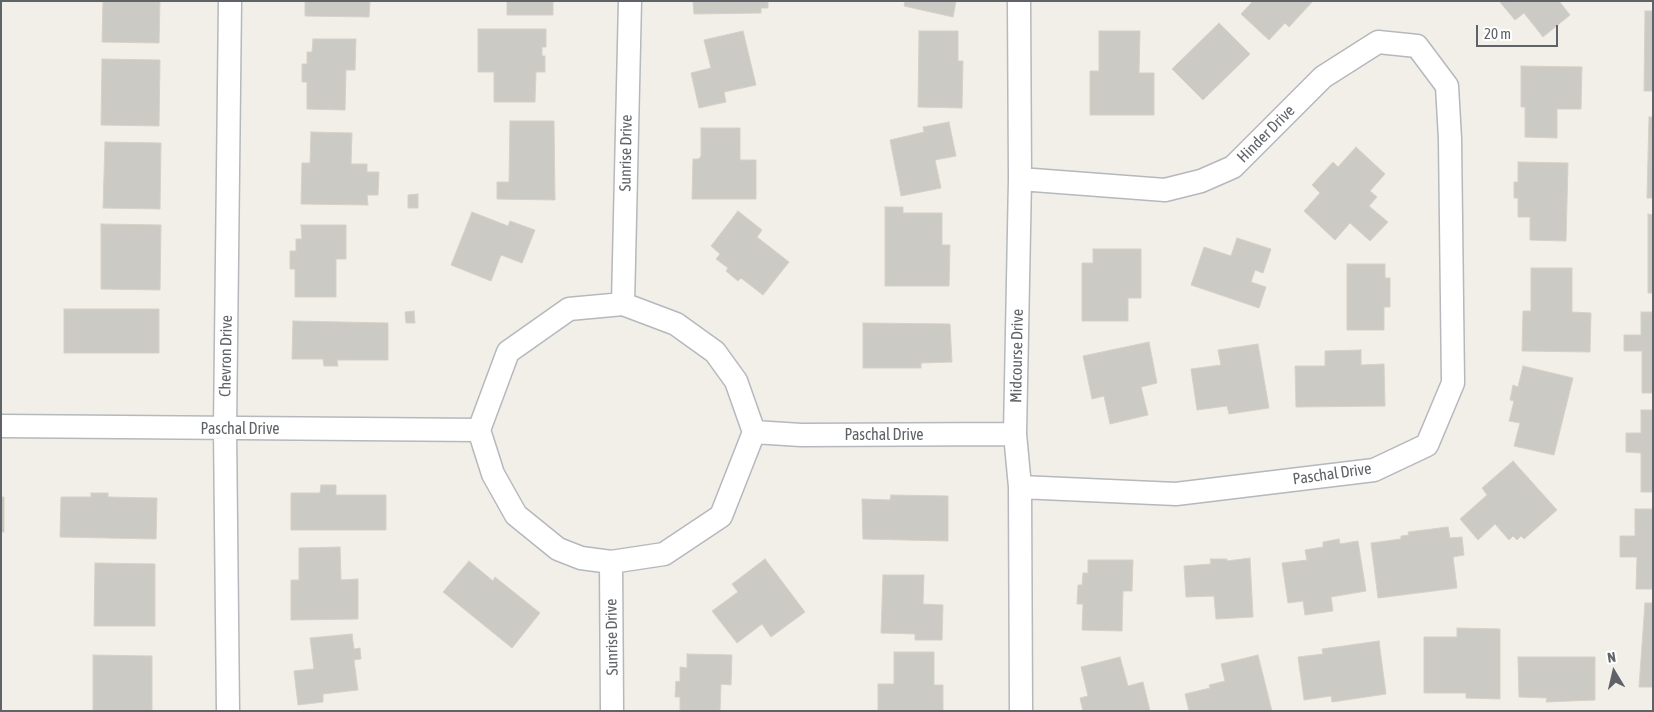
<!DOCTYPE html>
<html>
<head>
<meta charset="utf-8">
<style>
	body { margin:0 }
	#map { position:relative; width:1654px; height:712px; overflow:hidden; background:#f1efe8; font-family:"Asap Condensed",sans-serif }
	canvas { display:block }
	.frame { position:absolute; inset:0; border:2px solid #5f6368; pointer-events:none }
	.north { position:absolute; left:1589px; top:647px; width:50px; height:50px; -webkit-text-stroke:4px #fff; paint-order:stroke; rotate:351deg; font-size:14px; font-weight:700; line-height:20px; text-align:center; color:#5f6368 }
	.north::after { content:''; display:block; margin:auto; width:18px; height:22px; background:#5f6368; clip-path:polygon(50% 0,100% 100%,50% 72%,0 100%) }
	.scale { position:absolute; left:1476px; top:25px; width:82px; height:22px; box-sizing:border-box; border:2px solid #5f6368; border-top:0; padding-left:6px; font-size:15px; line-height:18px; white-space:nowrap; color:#5f6368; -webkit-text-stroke:4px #fff; paint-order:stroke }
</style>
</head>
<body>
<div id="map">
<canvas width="1654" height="712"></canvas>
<div class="frame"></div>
<div class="north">N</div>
<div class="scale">20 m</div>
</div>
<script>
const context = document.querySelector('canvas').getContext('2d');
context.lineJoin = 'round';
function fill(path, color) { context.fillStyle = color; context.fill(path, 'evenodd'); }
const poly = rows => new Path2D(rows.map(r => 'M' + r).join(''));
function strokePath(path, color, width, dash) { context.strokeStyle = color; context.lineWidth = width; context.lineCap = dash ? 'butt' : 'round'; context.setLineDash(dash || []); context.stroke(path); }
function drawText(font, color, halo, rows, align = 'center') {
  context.font = font + ' "Asap Condensed",sans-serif'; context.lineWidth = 4.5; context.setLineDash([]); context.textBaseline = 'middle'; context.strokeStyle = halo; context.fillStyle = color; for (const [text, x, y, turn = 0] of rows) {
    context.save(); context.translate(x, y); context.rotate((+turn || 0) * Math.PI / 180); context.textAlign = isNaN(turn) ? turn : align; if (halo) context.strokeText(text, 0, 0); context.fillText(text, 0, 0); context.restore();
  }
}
const building = poly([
	[103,1,160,1,159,43,102,42,103,1],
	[305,1,370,1,369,17,305,16,305,1],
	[507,1,553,1,553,15,507,15,507,1],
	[693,1,768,1,768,8,761,8,761,13,694,14,693,1],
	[905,1,956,1,953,17,904,6,905,1],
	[1253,1,1313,1,1289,27,1285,23,1269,40,1241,14,1253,1],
	[1499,1,1559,1,1570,15,1543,37,1524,13,1515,20,1499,1],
	[1645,11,1653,11,1653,91,1644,91,1645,11],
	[1219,23,1250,54,1203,100,1172,69,1219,23],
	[478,29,546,29,546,47,542,47,542,56,545,56,545,72,536,72,535,102,494,102,494,72,478,72,478,29],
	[743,31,756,85,724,92,726,102,699,108,691,73,711,68,704,40,743,31],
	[919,31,958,31,958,61,963,61,962,108,918,107,919,31],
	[1099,31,1140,31,1139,73,1154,73,1154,115,1090,115,1090,71,1099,71,1099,31],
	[313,39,356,39,355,70,346,70,345,110,307,109,307,82,302,82,302,64,307,64,307,52,312,52,313,39],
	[102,59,160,60,159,126,101,125,102,59],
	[1521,66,1582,67,1581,109,1557,109,1557,138,1525,137,1525,107,1521,107,1521,66],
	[1649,117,1653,117,1653,198,1647,198,1649,117],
	[510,121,554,121,555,200,497,199,497,182,509,182,510,121],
	[949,122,956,156,935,160,941,188,901,196,890,140,924,132,923,127,949,122],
	[701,128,740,128,740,160,756,160,756,199,692,199,693,159,699,159,701,156,701,128],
	[311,132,352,133,351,164,367,164,367,172,379,172,378,195,367,195,368,205,301,204,302,163,310,163,311,132],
	[105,142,161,143,160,209,103,208,105,142],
	[1356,147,1385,174,1370,191,1377,197,1369,206,1388,222,1370,241,1350,223,1335,240,1304,211,1320,193,1312,185,1333,162,1338,167,1356,147],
	[1518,162,1568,163,1566,241,1530,240,1530,217,1518,217,1518,198,1514,198,1514,182,1518,182,1518,162],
	[418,194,418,208,408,208,408,195,418,194],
	[885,207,903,207,903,213,942,213,942,245,950,245,949,286,885,286,885,207],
	[738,211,762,230,757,237,789,262,763,295,741,278,738,281,726,271,728,268,716,259,720,254,711,246,738,211],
	[472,212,508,226,510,221,535,230,522,263,501,255,491,281,451,265,472,212],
	[1648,214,1653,215,1653,293,1648,293,1648,214],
	[101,224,161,225,160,290,101,289,101,224],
	[301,225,346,225,346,259,336,259,336,297,295,297,295,269,290,269,290,251,296,251,296,239,302,239,301,225],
	[1237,238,1271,249,1263,273,1255,270,1251,282,1266,287,1259,308,1191,285,1204,247,1231,256,1237,238],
	[1093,249,1141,249,1141,298,1128,298,1128,321,1082,321,1082,263,1093,263,1093,249],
	[1347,264,1385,264,1385,278,1390,278,1390,307,1384,307,1384,330,1347,330,1347,264],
	[1531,268,1572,268,1572,312,1591,313,1590,352,1522,351,1523,311,1531,311,1531,268],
	[64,309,159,309,159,353,64,353,64,309],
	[414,311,415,323,406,323,405,312,414,311],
	[1641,312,1653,312,1653,393,1642,393,1642,351,1624,351,1624,335,1641,335,1641,312],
	[293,321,388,323,388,360,337,360,338,366,324,366,323,359,292,359,293,321],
	[863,323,950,324,952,362,921,363,921,368,863,368,863,323],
	[1149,342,1157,383,1141,387,1148,415,1110,424,1104,396,1092,399,1083,356,1149,342],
	[1258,344,1269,408,1229,414,1227,406,1197,410,1191,369,1221,365,1218,350,1258,344],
	[1361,350,1361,365,1384,364,1385,406,1296,407,1295,366,1325,366,1325,351,1361,350],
	[1523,366,1573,378,1554,455,1514,446,1520,423,1509,421,1514,401,1510,400,1513,385,1518,387,1523,366],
	[1641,410,1653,410,1653,492,1641,492,1641,453,1626,452,1626,433,1641,433,1641,410],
	[1513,461,1557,510,1524,539,1521,536,1517,540,1513,536,1509,540,1495,524,1478,540,1460,519,1487,495,1482,488,1513,461],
	[321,485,336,485,336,495,386,495,386,530,291,530,291,493,320,493,321,485],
	[91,493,108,493,108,497,157,498,156,539,60,537,61,497,91,497,91,493],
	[891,495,948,496,948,541,863,539,862,499,890,500,891,495],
	[1,497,4,497,4,532,1,532,1,497],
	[1635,509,1653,509,1653,589,1636,589,1637,557,1620,557,1620,536,1635,536,1635,509],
	[1448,527,1450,538,1462,537,1464,555,1453,557,1457,588,1378,598,1371,543,1401,539,1401,536,1409,535,1408,532,1448,527],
	[1339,539,1340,544,1358,541,1366,591,1331,597,1333,611,1305,615,1303,601,1288,603,1282,563,1307,560,1305,550,1323,547,1323,542,1339,539],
	[340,547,341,580,358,579,358,619,291,620,291,580,299,580,299,548,340,547],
	[1250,558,1253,617,1216,619,1214,596,1186,597,1184,566,1211,564,1210,559,1227,559,1227,561,1250,558],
	[765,559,805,612,771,637,762,624,737,643,712,611,738,592,732,584,765,559],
	[1088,560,1133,560,1132,591,1123,591,1122,631,1082,630,1083,604,1077,604,1078,585,1082,585,1083,573,1088,573,1088,560],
	[469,561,493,581,495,577,540,613,512,648,443,592,469,561],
	[95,563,155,564,155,626,94,626,95,563],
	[883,575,924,575,923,604,943,605,942,640,915,640,915,634,881,633,883,575],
	[1645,603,1653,603,1653,687,1639,687,1645,603],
	[1457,628,1500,629,1500,699,1466,698,1466,693,1424,693,1424,637,1457,637,1457,628],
	[352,634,354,649,360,648,361,659,354,660,358,690,323,694,323,702,298,705,294,671,314,669,310,638,352,634],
	[1379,641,1386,694,1332,702,1331,696,1304,700,1298,657,1323,654,1322,649,1379,641],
	[894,652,934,652,934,685,943,685,943,711,878,711,878,684,894,684,894,652],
	[687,654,732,655,731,685,721,684,720,711,680,711,680,697,675,697,676,681,680,682,680,667,687,668,687,654],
	[93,655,152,656,152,711,93,711,93,655],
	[1258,655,1272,711,1189,711,1185,694,1210,688,1209,685,1225,681,1221,664,1258,655],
	[1120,657,1128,686,1143,682,1150,711,1083,711,1080,698,1088,696,1081,667,1120,657],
	[1518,657,1595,657,1595,700,1546,702,1547,698,1519,697,1518,657]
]);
const minor = poly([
	[1019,1,1020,179,1015,434,1020,487,1021,711],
	[623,304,676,324,715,352,736,381,754,432,721,516,664,554,611,562,581,558,558,549,516,515,493,474,479,430,508,352,569,309,623,304],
	[623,304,630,1],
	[1,426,479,430],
	[754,432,801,435,1015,434],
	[1020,487,1176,494,1374,470,1427,445,1453,383,1450,139,1447,86,1417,46,1378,42,1323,77,1233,167,1201,181,1165,190,1020,179],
	[611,562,612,711],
	[228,711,225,429,230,1]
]);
const streetNames = [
	["Hinder Drive",1266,134,-45],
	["Sunrise Drive",626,153,-89],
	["Chevron Drive",226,356,-89],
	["Midcourse Drive",1017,356,-89],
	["Paschal Drive",240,429],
	["Paschal Drive",884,435],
	["Paschal Drive",1332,474,-8],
	["Sunrise Drive",612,637,-91]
];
fill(building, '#cccac5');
strokePath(building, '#d6d1c6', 1);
strokePath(minor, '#b5b8bc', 25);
strokePath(minor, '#fff', 22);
drawText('16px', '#5f6368', '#fff', streetNames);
</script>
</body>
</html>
